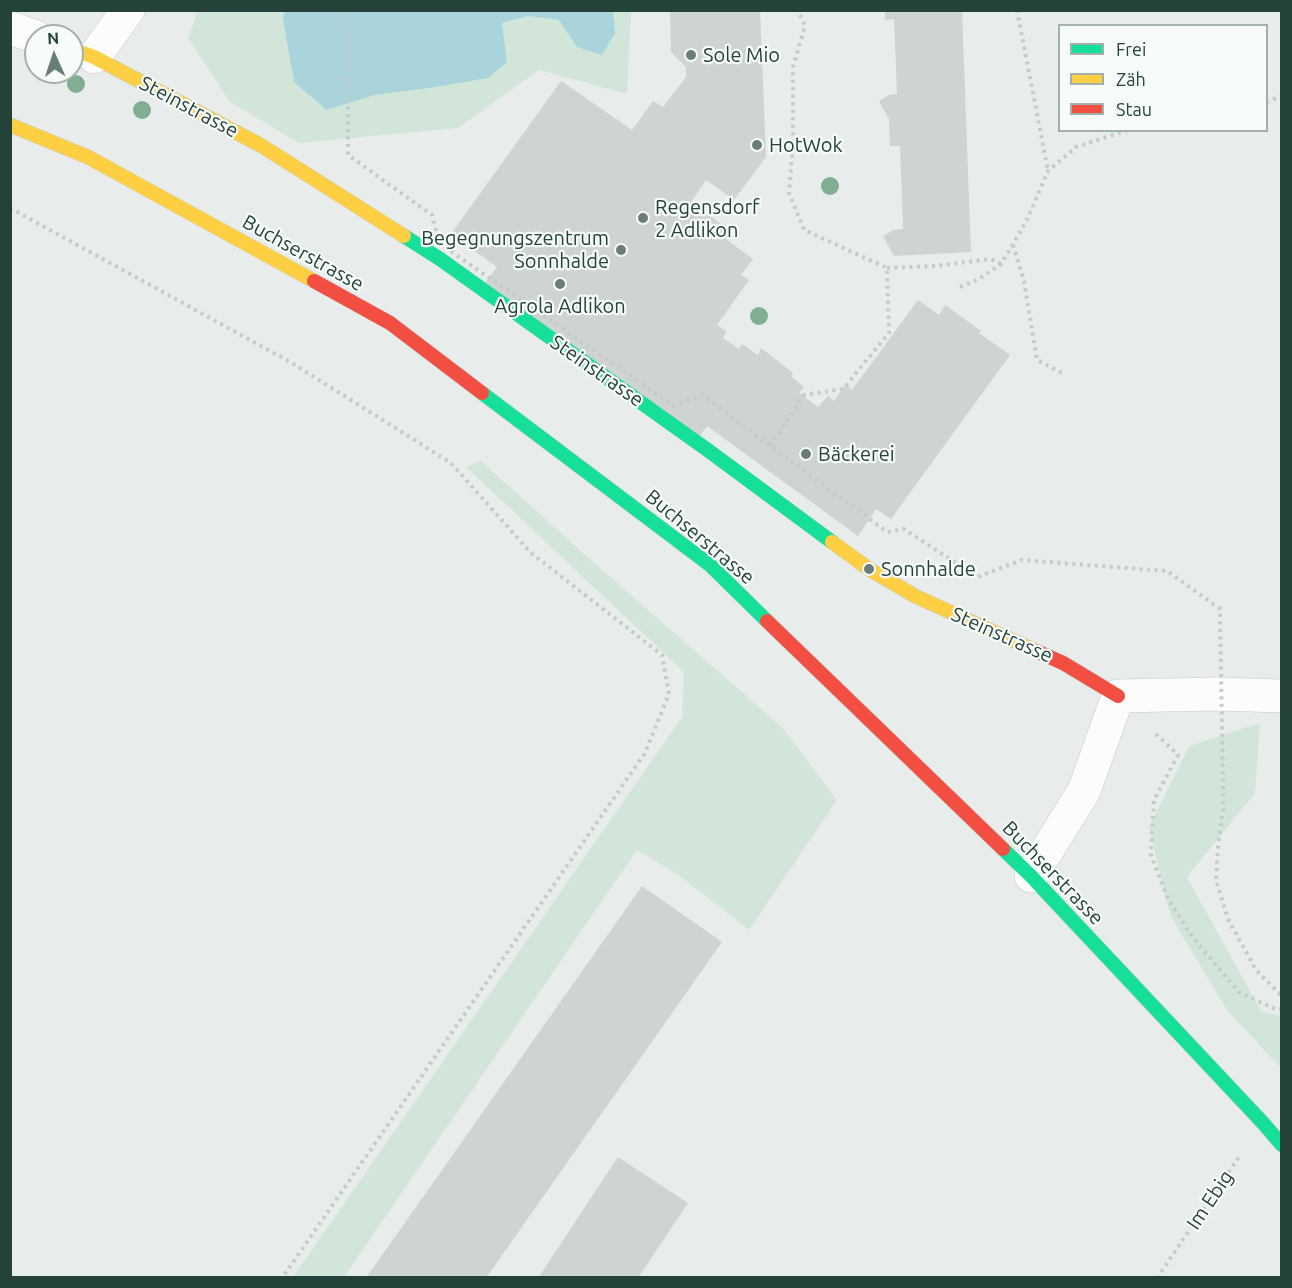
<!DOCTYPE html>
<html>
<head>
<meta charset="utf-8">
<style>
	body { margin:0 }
	#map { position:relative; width:1292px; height:1288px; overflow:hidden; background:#e8edeb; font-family:Ubuntu,sans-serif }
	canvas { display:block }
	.frame { position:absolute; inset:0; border:12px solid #24423a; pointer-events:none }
	.legend { position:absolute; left:1058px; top:24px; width:210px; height:108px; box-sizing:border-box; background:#f7fbf9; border:2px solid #a3b1ad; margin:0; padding:8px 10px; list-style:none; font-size:18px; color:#24423a }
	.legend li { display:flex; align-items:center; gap:12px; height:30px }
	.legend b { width:30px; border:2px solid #a3b1ad }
	.north { position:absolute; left:24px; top:24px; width:60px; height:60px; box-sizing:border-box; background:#f7fbf9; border:2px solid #a3b1ad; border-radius:50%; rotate:357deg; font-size:16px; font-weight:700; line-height:24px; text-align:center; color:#24423a }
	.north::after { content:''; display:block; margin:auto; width:21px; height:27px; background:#697e78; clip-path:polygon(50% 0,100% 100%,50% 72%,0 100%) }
</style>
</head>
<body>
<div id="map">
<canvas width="1292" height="1288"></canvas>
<div class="frame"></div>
<ul class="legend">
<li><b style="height:8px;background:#16e098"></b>Frei</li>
<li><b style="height:8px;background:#ffcf43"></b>Zäh</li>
<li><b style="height:8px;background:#f24e42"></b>Stau</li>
</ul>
<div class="north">N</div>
</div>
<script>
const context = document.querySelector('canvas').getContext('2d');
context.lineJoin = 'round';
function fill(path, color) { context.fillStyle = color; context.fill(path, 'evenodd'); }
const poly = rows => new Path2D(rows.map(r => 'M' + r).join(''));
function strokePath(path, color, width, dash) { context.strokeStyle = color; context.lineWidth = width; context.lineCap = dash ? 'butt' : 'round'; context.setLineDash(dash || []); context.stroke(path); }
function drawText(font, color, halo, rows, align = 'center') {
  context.font = font + ' Ubuntu,sans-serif'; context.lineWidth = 4.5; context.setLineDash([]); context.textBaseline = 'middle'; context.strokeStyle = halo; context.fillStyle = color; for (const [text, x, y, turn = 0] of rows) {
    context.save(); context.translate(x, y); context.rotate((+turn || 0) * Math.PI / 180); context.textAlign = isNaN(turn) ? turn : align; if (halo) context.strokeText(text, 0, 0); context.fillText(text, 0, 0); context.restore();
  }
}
const green = poly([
	[198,11,286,11,283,18,327,110,375,95,430,88,507,62,502,23,528,16,559,20,577,47,615,33,613,11,631,11,627,94,539,70,458,128,299,143,230,102,188,38],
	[481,461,601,569,783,728,837,800,749,930,680,876,637,850,344,1277,293,1277,682,717,684,672,466,467],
	[1260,723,1255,793,1187,877,1261,1011,1281,1016,1281,1068,1227,1010,1170,915,1149,827,1189,746]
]);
const water = poly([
	[286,10,613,11,615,33,602,55,577,47,559,20,528,16,502,23,507,62,488,78,430,88,375,95,327,110,294,82,283,18]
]);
const building = poly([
	[670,10,760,10,766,157,734,200,706,180,691,202,731,231,726,239,753,259,741,275,749,280,717,325,726,331,723,338,739,349,742,344,758,355,761,348,793,373,791,376,804,387,799,393,818,407,828,396,834,401,846,384,852,390,918,300,939,315,945,305,981,331,979,333,1010,355,891,519,876,509,858,536,707,426,700,436,479,292,497,267,451,234,561,81,632,130,653,101,663,107,686,77,686,67,671,52],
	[885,10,962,10,971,252,894,256,883,236,893,230,903,229,900,146,890,146,889,119,879,101,889,95,897,94,894,19,885,20],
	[642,886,722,942,486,1278,366,1278],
	[618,1157,688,1203,638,1278,538,1278]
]);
const path = poly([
	[1017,10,1048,171],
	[1266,102,1282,96],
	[10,208,292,363,451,463,530,552,662,655,669,694,645,753,282,1278],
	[1013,245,1024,281,1037,360,1064,374],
	[887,268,935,266,991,259,1001,264],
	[960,287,979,279,1001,264,1026,222,1048,171,1076,147,1128,130],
	[770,446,804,395,843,389,889,333,887,268,804,230,789,193,793,145,793,67,805,26,798,10],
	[1156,734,1178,755,1154,800,1151,855,1168,899,1193,938,1239,992,1275,1009,1282,1009],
	[1223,786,1223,810,1218,847,1216,880,1228,919,1256,970,1282,996],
	[1157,1278,1241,1154]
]);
const street = poly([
	[10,28,36,37],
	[94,57,128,10],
	[1031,876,1084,791,1118,696,1216,694,1282,696]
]);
const fast = poly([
	[404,236,440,259,709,451,832,542],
	[482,393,710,565,767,621],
	[1003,849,1031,876,1263,1123,1282,1145]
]);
const slow = poly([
	[72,49,94,57,262,146,404,236],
	[10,125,88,157,314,281],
	[832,542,869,569,915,596,1036,651]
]);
const jam = poly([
	[314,281,390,323,482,393],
	[767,621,1003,849],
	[1036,651,1063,663,1118,696]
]);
const pathBridge = poly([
	[330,10,347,23,348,155,432,215,439,243,674,406,702,395,887,532,904,529,977,577,1022,560,1167,571,1220,609,1223,786]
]);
const trees = [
	[76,84],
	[142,110],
	[830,186],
	[759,316]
];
const markers = [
	[691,55,6,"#697e78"],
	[757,145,6,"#697e78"],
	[643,218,6,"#697e78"],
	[621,250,6,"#697e78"],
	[560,284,6,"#697e78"],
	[806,454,6,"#697e78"],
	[869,569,6,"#697e78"]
];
const poiNames = [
	["Sole Mio",703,55],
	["HotWok",769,145],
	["Regensdorf",655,207],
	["2 Adlikon",655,230],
	["Begegnungszentrum",609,238,"right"],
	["Sonnhalde",609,261,"right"],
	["Agrola Adlikon",560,306,"center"],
	["Bäckerei",818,454],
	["Sonnhalde",881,569]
];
const streetNames = [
	["Steinstrasse",189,107,28],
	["Buchserstrasse",303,253,29],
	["Steinstrasse",597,371,35],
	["Buchserstrasse",700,537,40],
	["Steinstrasse",1002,635,24],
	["Buchserstrasse",1053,873,46],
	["Im Ebig",1210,1200,-56]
];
fill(green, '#d1e6d8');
fill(water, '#a9d4db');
fill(building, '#cfd4d2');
strokePath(street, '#c5cac8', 34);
strokePath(fast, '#c3cbc8', 15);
strokePath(slow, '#c3cbc8', 15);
strokePath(jam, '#c3cbc8', 15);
strokePath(path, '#c3ccca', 4, [3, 4.5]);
strokePath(street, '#fcfcfc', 33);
strokePath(fast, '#16e098', 14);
strokePath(slow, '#ffcf43', 14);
strokePath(jam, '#f24e42', 14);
strokePath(pathBridge, '#c3ccca', 4, [3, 4.5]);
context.fillStyle = '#81ae93';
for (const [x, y] of trees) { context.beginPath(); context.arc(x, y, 9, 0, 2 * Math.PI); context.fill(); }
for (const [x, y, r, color] of markers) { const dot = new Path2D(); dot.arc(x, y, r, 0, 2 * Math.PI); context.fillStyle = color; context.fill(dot); strokePath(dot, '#f7fbf9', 2); }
drawText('20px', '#24423a', '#f7fbf9', poiNames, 'left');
drawText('20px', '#24423a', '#f7fbf9', streetNames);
</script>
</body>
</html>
